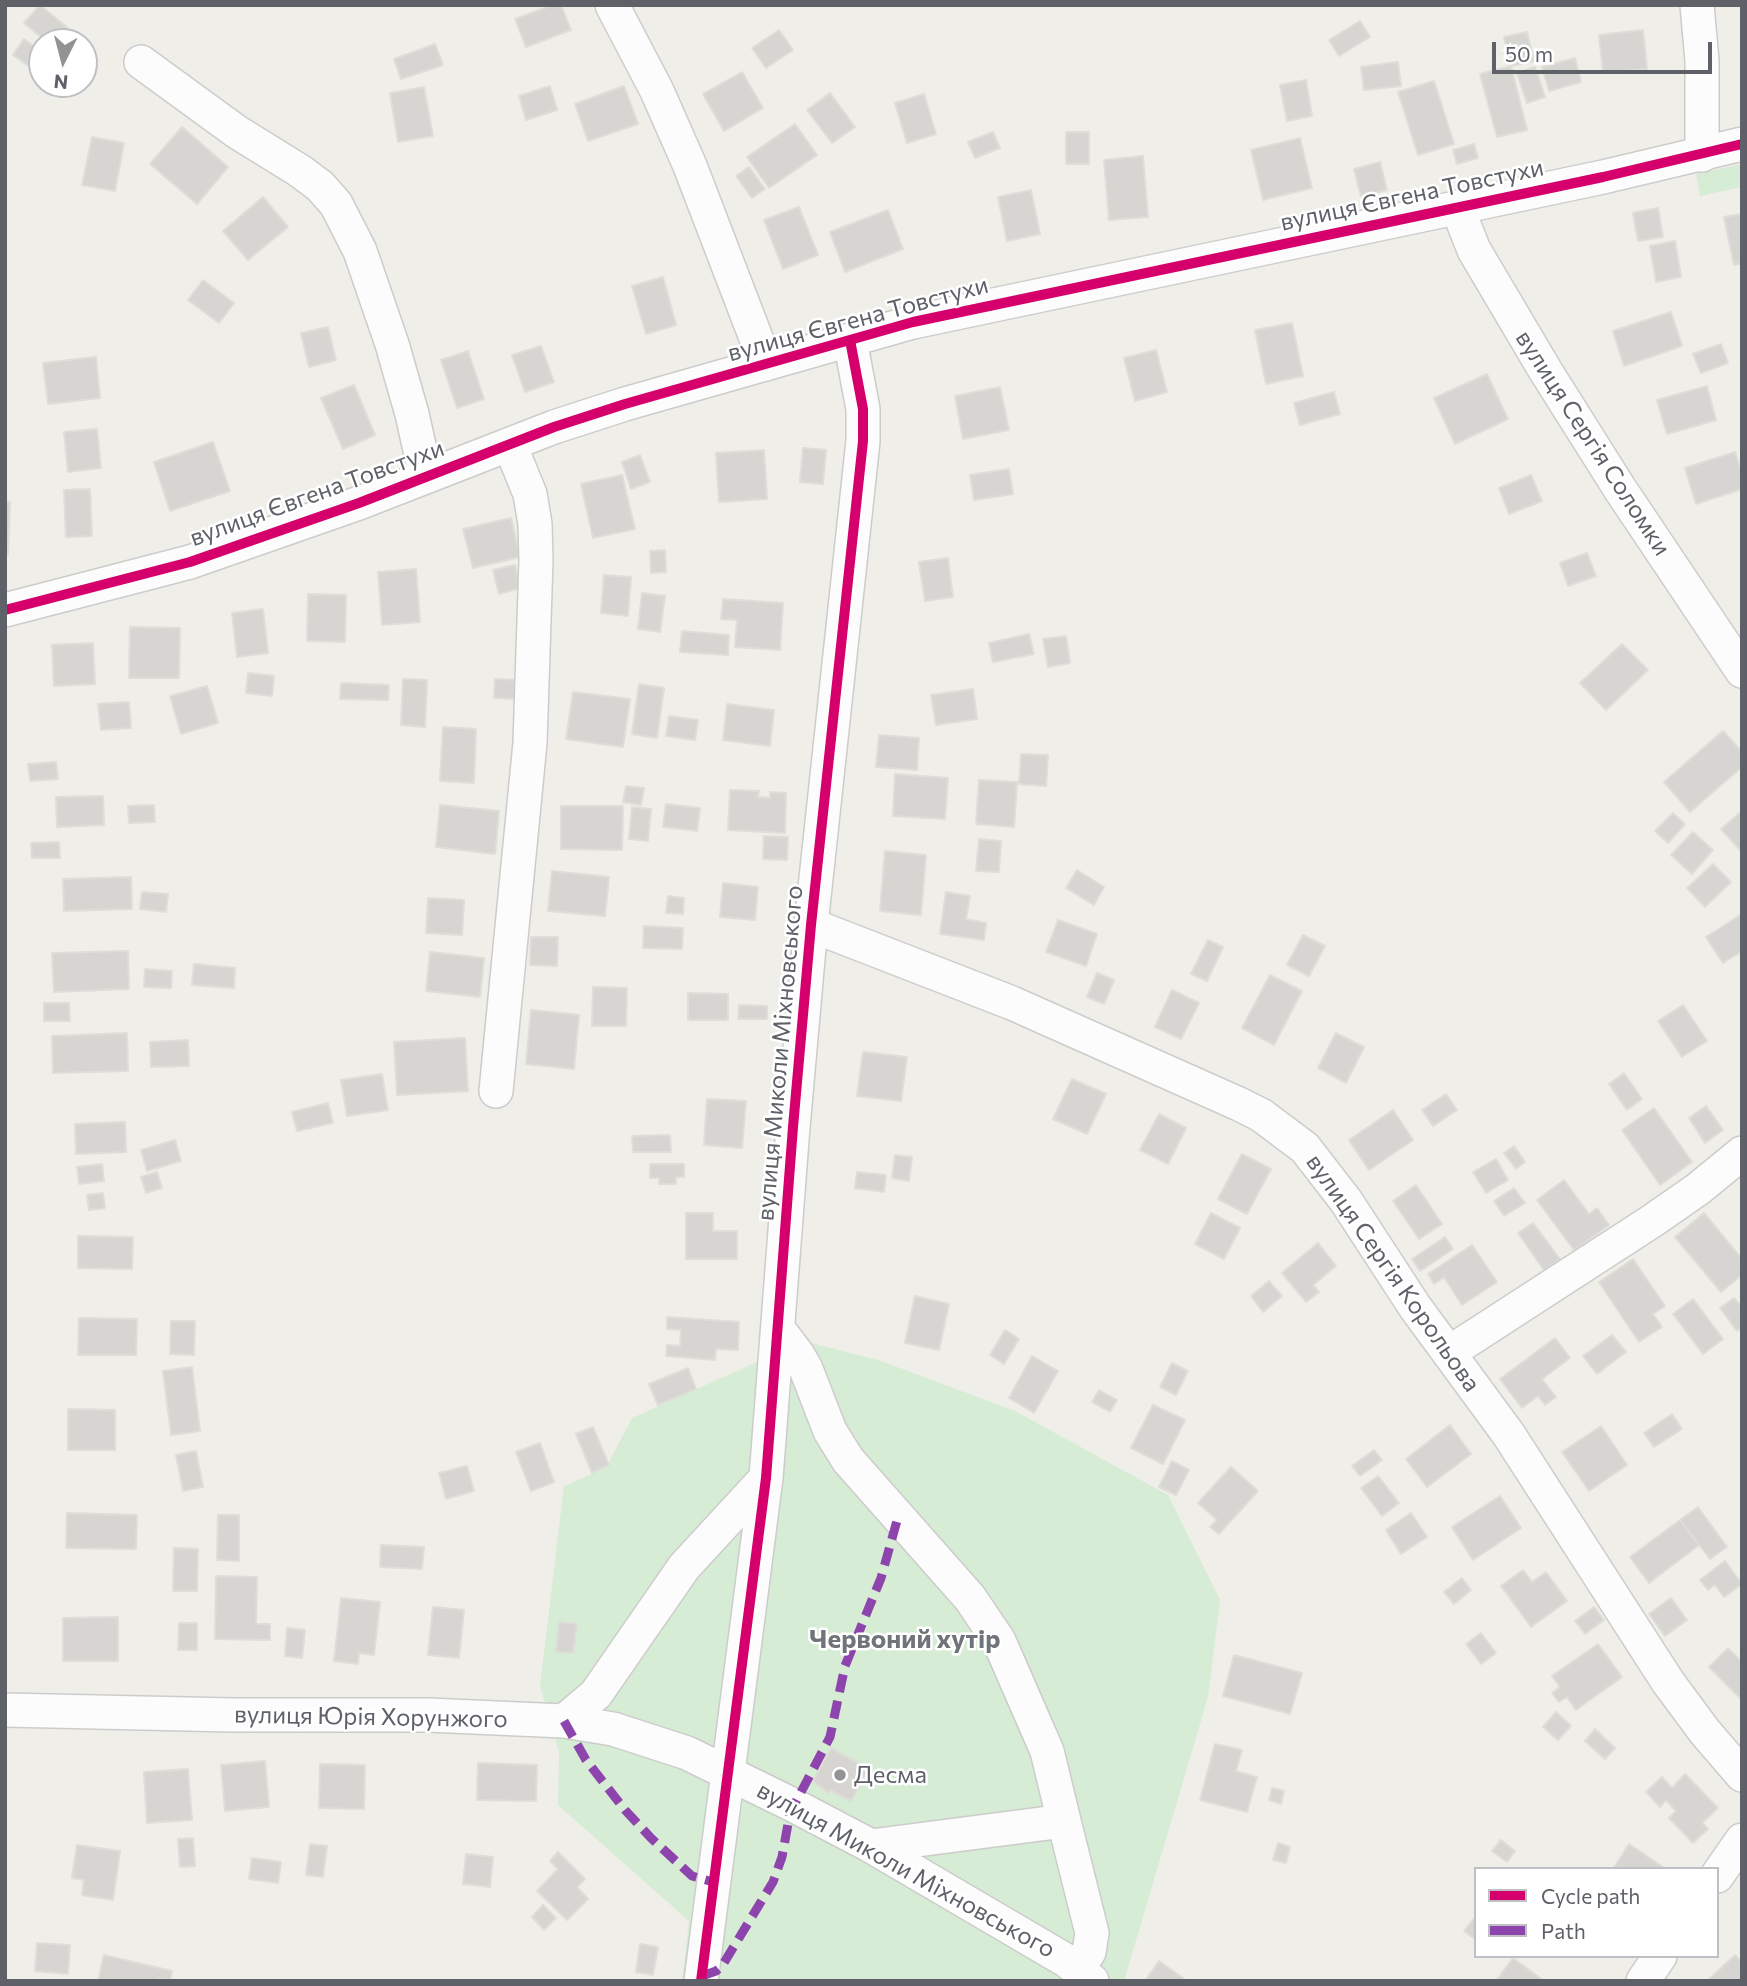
<!DOCTYPE html>
<html>
<head>
<meta charset="utf-8">
<style>
	body { margin:0 }
	#map { position:relative; width:1747px; height:1986px; overflow:hidden; background:#efeee9; font-family:Commissioner,sans-serif }
	canvas { display:block }
	.frame { position:absolute; inset:0; border:7px solid #5e6268; pointer-events:none }
	.legend { position:absolute; left:1474px; top:1867px; width:245px; height:91px; box-sizing:border-box; background:#fff; border:2px solid #bfc0c3; margin:0; padding:9px 12px; list-style:none; font-size:21px; color:#5e6268 }
	.legend li { display:flex; align-items:center; gap:14px; height:35px }
	.legend b { width:35px; border:2px solid #bfc0c3 }
	.north { position:absolute; left:28px; top:28px; width:70px; height:70px; box-sizing:border-box; background:#fff; border:2px solid #bfc0c3; border-radius:50%; rotate:186deg; font-size:19px; font-weight:700; line-height:28px; text-align:center; color:#5e6268 }
	.north::after { content:''; display:block; margin:auto; width:24px; height:32px; background:#919395; clip-path:polygon(50% 0,100% 100%,50% 72%,0 100%) }
	.scale { position:absolute; left:1492px; top:42px; width:220px; height:32px; box-sizing:border-box; border:4px solid #5e6268; border-top:0; padding-left:9px; font-size:21px; line-height:24px; white-space:nowrap; color:#5e6268; -webkit-text-stroke:5px #fff; paint-order:stroke }
</style>
</head>
<body>
<div id="map">
<canvas width="1747" height="1986"></canvas>
<div class="frame"></div>
<ul class="legend">
<li><b style="height:9px;background:#d6006c"></b>Cycle path</li>
<li><b style="height:9px;background:#8e44ad"></b>Path</li>
</ul>
<div class="north">N</div>
<div class="scale">50 m</div>
</div>
<script>
const context = document.querySelector('canvas').getContext('2d');
context.lineJoin = 'round';
function fill(path, color) { context.fillStyle = color; context.fill(path, 'evenodd'); }
const poly = rows => new Path2D(rows.map(r => 'M' + r).join(''));
function strokePath(path, color, width, dash) { context.strokeStyle = color; context.lineWidth = width; context.lineCap = dash ? 'butt' : 'round'; context.setLineDash(dash || []); context.stroke(path); }
function drawText(font, color, halo, rows, align = 'center') {
  context.font = font + ' Commissioner,sans-serif'; context.lineWidth = 5; context.setLineDash([]); context.textBaseline = 'middle'; context.strokeStyle = halo; context.fillStyle = color; for (const [text, x, y, turn = 0] of rows) {
    context.save(); context.translate(x, y); context.rotate((+turn || 0) * Math.PI / 180); context.textAlign = isNaN(turn) ? turn : align; if (halo) context.strokeText(text, 0, 0); context.fillText(text, 0, 0); context.restore();
  }
}
const green = poly([
	[1742,164,1742,187,1700,196,1696,174],
	[804,1341,881,1361,1015,1411,1168,1495,1220,1600,1208,1697,1124,1981,682,1981,689,1921,558,1805,559,1752,540,1686,564,1486,606,1468,632,1418]
]);
const building = poly([
	[40,5,68,28,57,42,47,42,24,23,40,5],
	[553,5,561,5,571,30,526,47,515,19,553,5],
	[1360,21,1370,37,1339,56,1329,40,1360,21],
	[779,30,793,50,766,68,752,48,779,30],
	[1643,30,1647,69,1603,73,1599,35,1643,30],
	[1527,32,1534,61,1511,66,1504,37,1527,32],
	[24,39,42,52,42,57,33,69,13,55,24,39],
	[435,44,443,65,401,79,394,59,435,44],
	[1575,58,1581,82,1549,91,1542,67,1575,58],
	[1398,62,1401,86,1364,90,1361,67,1398,62],
	[1511,66,1527,130,1497,137,1480,74,1511,66],
	[1535,67,1545,97,1527,103,1517,73,1535,67],
	[742,72,763,108,724,131,703,94,742,72],
	[1306,80,1312,116,1287,121,1280,85,1306,80],
	[1434,81,1454,144,1418,155,1398,92,1434,81],
	[550,86,557,110,526,120,519,96,550,86],
	[624,86,638,124,588,141,575,104,624,86],
	[424,87,433,136,398,142,390,93,424,87],
	[830,93,855,127,832,143,807,110,830,93],
	[924,94,936,134,907,143,895,103,924,94],
	[795,124,817,155,769,188,747,157,795,124],
	[182,127,228,167,197,204,150,164,182,127],
	[993,132,1000,148,975,158,968,142,993,132],
	[1066,132,1089,132,1089,164,1066,164,1066,132],
	[92,137,124,143,115,191,82,185,92,137],
	[1300,138,1312,188,1263,200,1251,150,1300,138],
	[1474,144,1478,158,1457,164,1453,150,1474,144],
	[1143,156,1148,217,1109,220,1104,160,1143,156],
	[1380,162,1387,190,1361,196,1354,169,1380,162],
	[749,167,765,189,752,198,736,176,749,167],
	[1031,190,1040,234,1007,241,998,197,1031,190],
	[263,197,288,227,248,260,223,231,263,197],
	[799,207,818,255,783,269,764,220,799,207],
	[1658,208,1663,237,1638,241,1633,213,1658,208],
	[888,210,903,249,845,272,830,232,888,210],
	[1742,214,1742,263,1734,265,1724,217,1742,214],
	[1675,241,1681,277,1656,282,1650,246,1675,241],
	[663,277,676,325,646,334,632,286,663,277],
	[203,280,234,303,219,323,188,300,203,280],
	[1671,312,1682,346,1624,366,1613,331,1671,312],
	[1292,323,1303,376,1266,384,1255,330,1292,323],
	[328,327,336,360,309,367,301,333,328,327],
	[1721,344,1728,363,1701,373,1693,354,1721,344],
	[541,346,554,382,525,392,512,355,541,346],
	[1156,350,1167,392,1135,401,1124,358,1156,350],
	[468,351,484,399,457,408,441,360,468,351],
	[96,357,100,398,48,404,43,363,96,357],
	[1487,374,1508,419,1455,444,1434,398,1487,374],
	[354,385,375,435,343,449,321,398,354,385],
	[1707,386,1716,420,1667,434,1657,400,1707,386],
	[1000,387,1009,430,963,439,955,396,1000,387],
	[1334,392,1340,414,1300,425,1294,403,1334,392],
	[97,429,101,468,68,472,64,432,97,429],
	[213,442,230,491,170,511,154,462,213,442],
	[803,448,826,450,823,484,800,482,803,448],
	[764,450,767,499,719,502,716,453,764,450],
	[1735,452,1742,474,1742,489,1696,504,1685,468,1735,452],
	[640,455,650,482,631,489,622,462,640,455],
	[1009,469,1013,494,974,500,970,475,1009,469],
	[622,475,635,529,593,538,581,484,622,475],
	[1531,475,1542,501,1509,514,1499,488,1531,475],
	[90,489,92,536,66,537,64,490,90,489],
	[5,502,10,502,8,554,5,554,5,502],
	[511,518,520,557,473,568,463,529,511,518],
	[665,550,666,572,651,573,650,551,665,550],
	[1587,553,1596,576,1568,586,1560,563,1587,553],
	[948,558,953,597,925,601,919,562,948,558],
	[515,565,520,588,499,594,493,570,515,565],
	[416,569,420,622,382,625,378,572,416,569],
	[604,575,631,577,628,616,601,613,604,575],
	[642,593,665,596,660,632,638,629,642,593],
	[308,594,346,595,345,642,307,641,308,594],
	[723,599,783,603,780,650,735,647,737,620,721,619,723,599],
	[263,609,268,653,237,657,232,613,263,609],
	[130,627,180,628,179,678,129,678,130,627],
	[682,631,729,635,728,655,680,652,682,631],
	[1029,634,1034,654,993,662,989,643,1029,634],
	[1066,636,1070,663,1048,667,1043,639,1066,636],
	[93,643,95,684,54,686,52,645,93,643],
	[1622,644,1648,670,1606,710,1580,683,1622,644],
	[248,673,274,676,272,696,246,693,248,673],
	[403,679,427,680,425,727,401,725,403,679],
	[495,679,521,680,520,699,494,698,495,679],
	[341,683,389,685,388,700,340,699,341,683],
	[639,684,664,688,657,738,632,734,639,684],
	[207,686,218,723,181,734,170,696,207,686],
	[973,689,977,719,936,725,931,695,973,689],
	[573,692,630,699,623,747,566,739,573,692],
	[129,702,131,728,101,730,98,704,129,702],
	[727,704,774,710,770,746,723,740,727,704],
	[669,716,698,720,695,740,666,736,669,716],
	[443,727,476,729,474,783,440,781,443,727],
	[1723,731,1742,752,1742,767,1690,812,1664,782,1723,731],
	[879,735,919,738,917,770,876,767,879,735],
	[1021,754,1048,755,1046,786,1019,784,1021,754],
	[56,762,58,779,30,781,28,764,56,762],
	[895,774,948,778,945,819,893,816,895,774],
	[979,780,1017,782,1014,827,976,824,979,780],
	[626,786,644,788,641,805,623,802,626,786],
	[730,790,759,791,758,797,770,798,770,792,786,793,785,833,728,830,730,790],
	[103,796,104,825,57,827,56,797,103,796],
	[666,804,700,808,697,831,663,827,666,804],
	[154,805,155,822,129,823,128,806,154,805],
	[440,805,499,811,495,854,436,847,440,805],
	[561,806,623,806,622,850,561,849,561,806],
	[632,807,651,809,648,841,629,839,632,807],
	[1742,811,1742,852,1721,829,1742,811],
	[1673,813,1685,824,1668,843,1655,831,1673,813],
	[1693,832,1713,850,1692,874,1671,855,1693,832],
	[764,836,788,837,787,860,763,859,764,836],
	[979,839,1001,841,999,872,976,871,979,839],
	[59,842,60,858,32,858,31,843,59,842],
	[885,851,926,855,921,915,880,911,885,851],
	[1713,864,1731,882,1705,907,1687,888,1713,864],
	[1077,870,1104,887,1094,905,1066,888,1077,870],
	[552,871,609,877,605,916,548,911,552,871],
	[131,877,132,909,64,911,63,879,131,877],
	[723,883,758,887,755,920,720,917,723,883],
	[142,892,168,894,166,912,140,909,142,892],
	[946,892,970,896,966,919,986,923,984,940,940,934,946,892],
	[668,896,684,898,683,914,666,913,668,896],
	[428,898,464,900,462,935,426,933,428,898],
	[1742,914,1742,951,1723,963,1706,937,1742,914],
	[1058,920,1097,934,1086,966,1046,952,1058,920],
	[644,926,683,928,682,949,643,948,644,926],
	[1303,935,1325,946,1309,976,1287,965,1303,935],
	[531,937,558,937,557,966,530,965,531,937],
	[1208,940,1223,947,1207,981,1191,974,1208,940],
	[128,951,129,989,54,992,52,953,128,951],
	[430,952,484,958,480,997,426,991,430,952],
	[194,964,235,968,234,988,192,985,194,964],
	[145,969,172,971,171,988,144,987,145,969],
	[1097,973,1114,980,1104,1004,1087,997,1097,973],
	[1270,975,1302,991,1274,1045,1242,1028,1270,975],
	[593,987,627,988,626,1026,592,1026,593,987],
	[1172,990,1199,1003,1181,1039,1155,1027,1172,990],
	[688,993,728,994,728,1020,688,1020,688,993],
	[44,1003,69,1003,70,1021,44,1021,44,1003],
	[739,1005,767,1006,767,1019,738,1019,739,1005],
	[1683,1005,1707,1041,1682,1057,1658,1021,1683,1005],
	[531,1010,579,1015,574,1069,526,1064,531,1010],
	[127,1033,128,1071,53,1073,52,1036,127,1033],
	[1336,1033,1364,1047,1346,1083,1318,1068,1336,1033],
	[465,1038,468,1091,397,1095,394,1042,465,1038],
	[188,1040,189,1066,151,1067,150,1042,188,1040],
	[863,1052,907,1057,901,1101,857,1096,863,1052],
	[1624,1073,1642,1099,1627,1110,1609,1084,1624,1073],
	[382,1074,388,1110,347,1116,341,1080,382,1074],
	[1072,1079,1106,1094,1087,1134,1053,1119,1072,1079],
	[1446,1094,1457,1110,1433,1126,1422,1110,1446,1094],
	[707,1099,746,1101,742,1148,704,1145,707,1099],
	[328,1103,333,1123,297,1131,292,1112,328,1103],
	[1706,1106,1723,1130,1705,1143,1689,1118,1706,1106],
	[1654,1108,1692,1162,1660,1185,1622,1130,1654,1108],
	[1393,1110,1413,1140,1369,1170,1349,1140,1393,1110],
	[1159,1114,1186,1128,1168,1164,1140,1150,1159,1114],
	[125,1122,126,1152,76,1154,75,1124,125,1122],
	[670,1135,671,1152,633,1152,632,1136,670,1135],
	[175,1140,181,1161,147,1171,141,1150,175,1140],
	[1514,1146,1525,1162,1516,1169,1504,1153,1514,1146],
	[1242,1154,1271,1169,1247,1214,1218,1199,1242,1154],
	[895,1155,912,1157,909,1181,892,1178,895,1155],
	[1496,1159,1508,1180,1486,1193,1473,1172,1496,1159],
	[102,1164,104,1181,79,1184,77,1167,102,1164],
	[650,1164,684,1164,684,1177,676,1177,676,1184,659,1184,659,1178,650,1178,650,1164],
	[157,1172,162,1188,146,1193,141,1177,157,1172],
	[857,1172,886,1175,884,1192,855,1188,857,1172],
	[1564,1180,1589,1214,1597,1208,1609,1225,1574,1250,1537,1200,1564,1180],
	[1416,1185,1442,1224,1419,1239,1393,1201,1416,1185],
	[1514,1188,1525,1203,1504,1216,1494,1201,1514,1188],
	[103,1193,105,1208,89,1210,87,1195,103,1193],
	[686,1213,713,1213,713,1231,737,1231,737,1259,686,1259,686,1213],
	[1211,1213,1240,1228,1224,1259,1195,1244,1211,1213],
	[1704,1213,1742,1259,1742,1275,1721,1292,1675,1237,1704,1213],
	[1533,1223,1560,1259,1544,1270,1518,1233,1533,1223],
	[78,1236,133,1237,132,1269,78,1268,78,1236],
	[1445,1237,1453,1249,1420,1271,1412,1259,1445,1237],
	[1318,1243,1336,1266,1313,1285,1319,1292,1306,1302,1282,1273,1318,1243],
	[1472,1245,1497,1282,1462,1305,1444,1277,1434,1284,1428,1274,1472,1245],
	[1633,1259,1665,1306,1653,1314,1662,1327,1639,1342,1599,1282,1633,1259],
	[1269,1281,1282,1296,1263,1312,1251,1296,1269,1281],
	[915,1296,949,1304,939,1350,905,1343,915,1296],
	[1734,1298,1742,1307,1742,1327,1737,1331,1720,1308,1734,1298],
	[1693,1299,1723,1339,1703,1354,1673,1314,1693,1299],
	[667,1317,739,1322,738,1350,716,1349,715,1360,666,1356,667,1345,680,1346,681,1330,667,1329,667,1317],
	[79,1318,137,1319,136,1355,78,1355,79,1318],
	[171,1321,195,1321,194,1355,170,1354,171,1321],
	[1005,1330,1019,1339,1004,1364,990,1355,1005,1330],
	[1612,1335,1626,1352,1597,1374,1583,1356,1612,1335],
	[1555,1338,1570,1358,1542,1379,1556,1397,1545,1405,1538,1396,1522,1408,1500,1379,1555,1338],
	[1032,1356,1058,1371,1034,1413,1009,1398,1032,1356],
	[1172,1363,1188,1371,1176,1395,1160,1387,1172,1363],
	[192,1367,200,1431,171,1435,163,1371,192,1367],
	[688,1368,696,1389,658,1405,649,1384,688,1368],
	[1099,1390,1117,1400,1110,1412,1092,1402,1099,1390],
	[1153,1405,1185,1420,1163,1464,1131,1448,1153,1405],
	[68,1409,115,1410,115,1450,68,1450,68,1409],
	[1672,1414,1682,1429,1654,1447,1644,1433,1672,1414],
	[1450,1425,1471,1454,1427,1487,1406,1459,1450,1425],
	[1601,1426,1627,1465,1589,1491,1562,1452,1601,1426],
	[593,1427,609,1465,592,1473,576,1434,593,1427],
	[540,1443,554,1482,531,1491,516,1452,540,1443],
	[1374,1450,1382,1460,1360,1476,1352,1466,1374,1450],
	[196,1451,203,1487,183,1491,176,1455,196,1451],
	[1172,1461,1189,1470,1176,1495,1159,1487,1172,1461],
	[467,1466,474,1491,446,1499,439,1473,467,1466],
	[1231,1467,1258,1491,1219,1534,1210,1527,1217,1520,1198,1503,1231,1467],
	[1378,1476,1399,1503,1382,1516,1361,1488,1378,1476],
	[1500,1496,1521,1528,1473,1560,1452,1527,1500,1496],
	[1698,1507,1727,1547,1710,1559,1680,1520,1698,1507],
	[67,1513,137,1515,136,1549,66,1548,67,1513],
	[1411,1513,1427,1537,1401,1554,1386,1530,1411,1513],
	[218,1515,239,1515,239,1561,217,1560,218,1515],
	[1680,1520,1699,1545,1649,1583,1630,1557,1680,1520],
	[381,1545,424,1547,422,1569,380,1567,381,1545],
	[174,1548,198,1549,197,1591,173,1591,174,1548],
	[1725,1561,1742,1584,1724,1597,1715,1585,1708,1590,1700,1580,1725,1561],
	[1523,1570,1532,1582,1546,1572,1567,1601,1531,1627,1501,1586,1523,1570],
	[216,1576,257,1577,256,1624,270,1624,270,1640,215,1639,216,1576],
	[1462,1578,1471,1590,1454,1604,1444,1592,1462,1578],
	[341,1598,380,1602,374,1655,359,1653,358,1664,334,1661,341,1598],
	[1671,1598,1687,1620,1665,1636,1649,1614,1671,1598],
	[433,1607,464,1610,459,1658,428,1655,433,1607],
	[1594,1607,1604,1620,1585,1634,1575,1621,1594,1607],
	[118,1617,118,1661,63,1661,63,1618,118,1617],
	[559,1622,577,1624,573,1653,556,1652,559,1622],
	[179,1623,197,1623,197,1650,178,1650,179,1623],
	[287,1628,305,1630,302,1658,285,1656,287,1628],
	[1481,1633,1496,1653,1481,1664,1466,1644,1481,1633],
	[1598,1644,1622,1677,1576,1710,1567,1697,1559,1702,1552,1693,1560,1687,1552,1676,1598,1644],
	[1728,1648,1742,1662,1742,1700,1709,1667,1728,1648],
	[1234,1655,1302,1673,1290,1714,1223,1696,1234,1655],
	[1556,1712,1571,1726,1558,1740,1543,1727,1556,1712],
	[1595,1729,1615,1748,1605,1759,1585,1741,1595,1729],
	[1215,1744,1242,1750,1236,1771,1257,1777,1247,1812,1200,1800,1215,1744],
	[831,1748,869,1769,851,1801,830,1790,828,1793,813,1781,831,1748],
	[265,1761,269,1807,225,1811,221,1765,265,1761],
	[478,1763,537,1765,536,1801,477,1800,478,1763],
	[320,1764,365,1765,364,1809,319,1808,320,1764],
	[188,1769,192,1820,147,1823,144,1772,188,1769],
	[1685,1774,1718,1808,1702,1823,1708,1829,1693,1843,1669,1818,1676,1811,1666,1800,1660,1807,1646,1792,1662,1777,1672,1788,1685,1774],
	[1272,1788,1284,1791,1281,1804,1269,1800,1272,1788],
	[193,1838,195,1866,180,1867,178,1839,193,1838],
	[1501,1840,1515,1851,1507,1862,1492,1851,1501,1840],
	[1278,1843,1290,1847,1286,1863,1273,1860,1278,1843],
	[310,1844,327,1846,323,1877,306,1875,310,1844],
	[1629,1844,1666,1869,1613,1869,1629,1844],
	[77,1845,120,1851,113,1900,82,1895,84,1880,72,1878,77,1845],
	[558,1852,585,1879,577,1887,588,1899,567,1920,537,1891,558,1869,550,1861,558,1852],
	[466,1854,493,1857,490,1887,463,1884,466,1854],
	[252,1858,281,1862,278,1883,249,1879,252,1858],
	[543,1905,556,1918,544,1930,532,1917,543,1905],
	[1476,1916,1476,1940,1464,1931,1476,1916],
	[37,1943,70,1945,68,1974,35,1971,37,1943],
	[640,1944,658,1947,653,1975,636,1972,640,1944],
	[104,1955,172,1971,170,1980,159,1978,159,1981,98,1981,104,1955],
	[1735,1955,1742,1963,1742,1981,1707,1981,1735,1955],
	[1513,1958,1544,1981,1496,1981,1513,1958],
	[1159,1961,1187,1981,1145,1981,1159,1961]
]);
const minor = poly([
	[612,5,657,91,690,166,766,364],
	[1697,5,1702,61,1702,155],
	[141,62,237,132,300,171,320,186,336,204,360,251,392,344,412,414,426,477],
	[1457,207,1474,250,1545,370,1620,489,1742,671],
	[5,610,190,562,359,503,554,427,625,404,913,322,1603,177,1742,144],
	[811,925,1012,1003,1239,1104,1261,1115,1305,1148,1346,1201,1415,1307,1509,1435,1668,1682,1705,1732,1742,1775],
	[496,1091,530,743,536,560,535,524,530,494,510,445],
	[779,1330,798,1355,806,1369,830,1431,848,1460,970,1598,999,1641,1047,1751,1064,1821],
	[1450,1352,1652,1221,1698,1189,1742,1153],
	[5,1710,233,1715,428,1715,564,1721,613,1729,687,1753,793,1805,871,1846,1067,1961,1092,1981],
	[564,1721,596,1694,684,1567,766,1478],
	[871,1846,1064,1821,1092,1933,1089,1952,1078,1967],
	[1717,1876,1742,1840],
	[701,1981,766,1478,793,1127,811,925,863,441,863,409,850,340],
	[1643,1981,1660,1956]
]);
const quiet = poly([
	[564,1721,586,1760,625,1810,651,1838,692,1876,713,1882],
	[702,1976,716,1971,722,1966,773,1882,782,1857,790,1813,830,1737,845,1666,881,1578,898,1517]
]);
const cycleway = poly([
	[5,610,190,562,359,503,554,427,625,404,913,322,1603,177,1742,144],
	[701,1981,766,1478,793,1127,811,925,863,441,863,409,850,340]
]);
const markers = [
	[840,1775,7,"#919395"]
];
const streetNames = [
	["вулиця Євгена Товстухи",1412,195,-12],
	["вулиця Євгена Товстухи",858,319,-15],
	["вулиця Сергія Соломки",1593,443,57],
	["вулиця Євгена Товстухи",317,493,-20],
	["вулиця Миколи Міхновського",780,1053,-85],
	["вулиця Сергія Корольова",1393,1273,55],
	["вулиця Юрія Хорунжого",371,1717,1],
	["вулиця Миколи Міхновського",906,1870,29]
];
const poiNames = [
	["Десма",854,1775]
];
const neighbourhoodNames = [
	["Червоний хутір",905,1639]
];
fill(green, '#d6ecd5');
fill(building, '#d6d5d2');
strokePath(building, '#deddd8', 2);
strokePath(minor, '#cccccb', 36);
strokePath(minor, '#fdfcfc', 33);
strokePath(quiet, '#8e44ad', 9, [18, 9]);
strokePath(cycleway, '#d6006c', 10);
for (const [x, y, r, color] of markers) { const dot = new Path2D(); dot.arc(x, y, r, 0, 2 * Math.PI); context.fillStyle = color; context.fill(dot); strokePath(dot, '#fff', 2.5); }
drawText('24px', '#5e6268', '#fff', streetNames);
drawText('24px', '#5e6268', '#fff', poiNames, 'left');
drawText('bold 26px', '#6f747a', '#fff', neighbourhoodNames);
</script>
</body>
</html>
